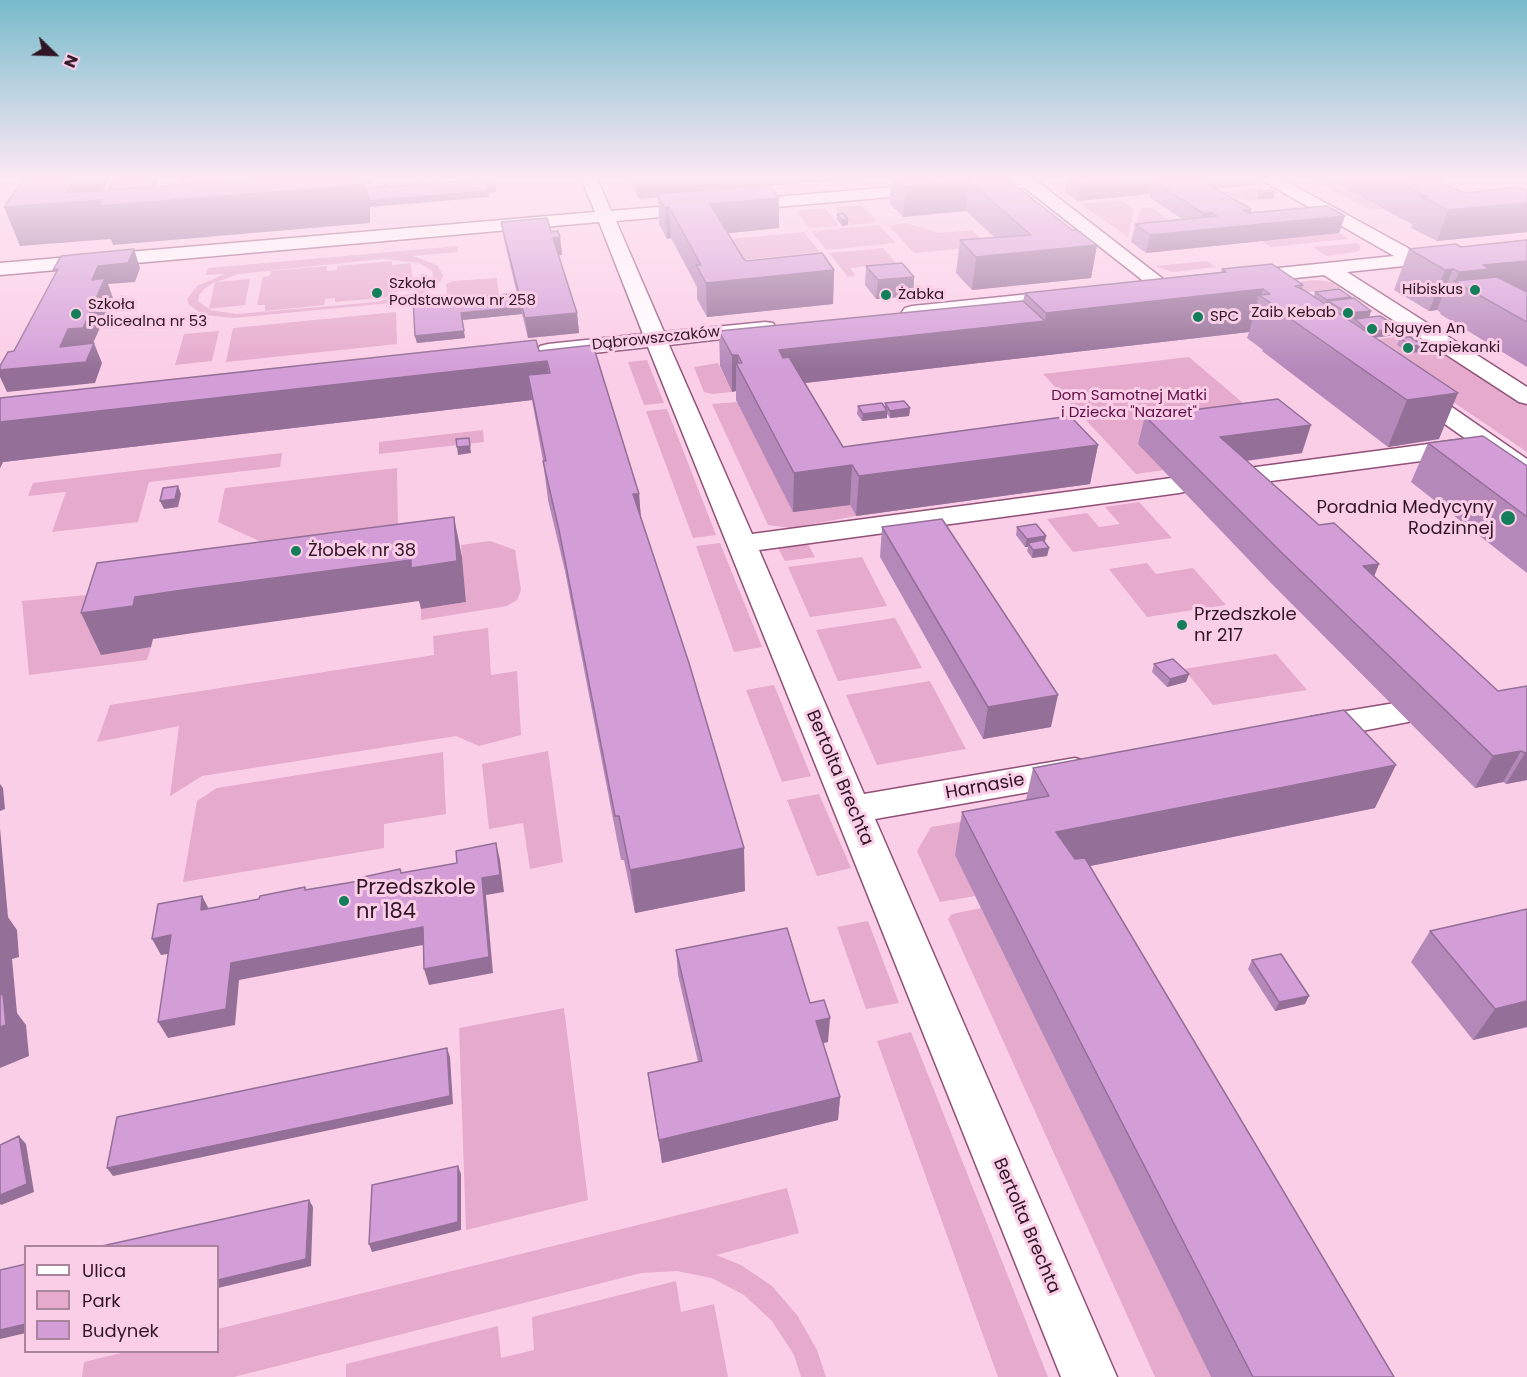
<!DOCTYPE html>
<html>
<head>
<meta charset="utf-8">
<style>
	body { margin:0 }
	#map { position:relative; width:1527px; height:1377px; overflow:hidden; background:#fbcee7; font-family:Poppins,sans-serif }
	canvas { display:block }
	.legend { position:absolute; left:24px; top:1245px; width:195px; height:108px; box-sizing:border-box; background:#fbcee7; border:2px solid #aa849a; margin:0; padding:8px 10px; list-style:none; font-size:18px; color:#301626 }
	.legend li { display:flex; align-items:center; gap:12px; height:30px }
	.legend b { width:30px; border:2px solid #aa849a }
	.north { position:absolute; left:24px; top:24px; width:60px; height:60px; -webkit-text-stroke:4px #fbcee7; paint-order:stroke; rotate:113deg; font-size:16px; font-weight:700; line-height:24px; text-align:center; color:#301626 }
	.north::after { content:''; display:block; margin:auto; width:21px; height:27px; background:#301626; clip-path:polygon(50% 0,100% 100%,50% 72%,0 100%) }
</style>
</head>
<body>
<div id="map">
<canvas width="1527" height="1377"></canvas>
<ul class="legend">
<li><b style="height:8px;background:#fff"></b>Ulica</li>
<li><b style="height:16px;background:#e5aacc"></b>Park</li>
<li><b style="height:16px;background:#d39ed8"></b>Budynek</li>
</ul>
<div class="north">N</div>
</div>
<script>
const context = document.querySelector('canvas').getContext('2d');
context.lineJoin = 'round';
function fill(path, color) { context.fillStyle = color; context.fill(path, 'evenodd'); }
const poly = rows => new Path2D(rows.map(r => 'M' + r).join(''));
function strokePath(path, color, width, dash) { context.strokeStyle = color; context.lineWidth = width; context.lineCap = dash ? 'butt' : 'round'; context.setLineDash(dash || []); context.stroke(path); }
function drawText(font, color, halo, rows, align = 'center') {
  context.font = font + ' Poppins,sans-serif'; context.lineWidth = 6; context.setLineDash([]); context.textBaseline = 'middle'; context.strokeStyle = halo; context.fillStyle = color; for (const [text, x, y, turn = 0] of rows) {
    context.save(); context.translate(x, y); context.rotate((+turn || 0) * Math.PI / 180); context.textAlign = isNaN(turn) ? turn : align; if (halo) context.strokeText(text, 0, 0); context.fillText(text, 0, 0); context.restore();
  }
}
const green = poly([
	[1314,180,1327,180,1382,209,1370,210],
	[1261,188,1279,199,1251,201,1218,192],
	[1121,200,1134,209,1128,237,1081,204],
	[861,205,877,222,850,225,834,207],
	[1151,207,1186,232,1133,235,1141,208],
	[825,208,839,226,809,228,796,211],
	[906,223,939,233,972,230,989,246,914,253,889,226],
	[879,225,896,243,826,250,811,231],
	[804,232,820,252,742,260,729,239],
	[1339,233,1349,239,1271,247,1261,241],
	[1357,243,1360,245,1360,250,1356,252,1327,256,1313,247],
	[458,246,458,252,413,256,437,265,443,275,440,282,422,294,392,303,233,318,204,315,189,305,187,299,197,286,225,274,206,275,208,268],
	[383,259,419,263,432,271,433,276,425,287,416,292,376,302,237,314,210,310,198,301,199,295,204,289,215,282,209,309,245,305,250,279,216,282,239,274],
	[883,248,896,263,850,268,856,276,848,277,829,253],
	[392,261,392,265,411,263,413,290,393,292,393,297,335,302,335,298,325,299,324,305,265,311,265,305,257,305,263,277,270,276,271,271,327,266,327,271,337,270,337,266],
	[1207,261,1216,267,1173,272,1154,266],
	[497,278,499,297,475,300,447,294,446,284,453,281],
	[1316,280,1331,282,1341,288,1298,293,1293,282],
	[396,312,397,344,226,362,233,328],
	[1394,321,1527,406,1527,452,1363,341,1400,336,1380,323],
	[219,331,212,361,175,365,184,334],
	[1189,357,1270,426,1164,470,1136,474,1043,374],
	[647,360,664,403,644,405,628,362],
	[718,363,732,392,712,394,704,392,694,367],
	[738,402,850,505,856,516,791,528,768,525,712,404],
	[667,409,716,535,693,538,646,411],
	[483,430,484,442,379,454,379,442],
	[282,453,280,467,149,482,138,522,52,532,66,492,28,496,33,483],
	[397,468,398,530,270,546,218,522,225,488],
	[1139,502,1172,538,1073,552,1047,519,1087,513,1099,527,1120,524,1105,507],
	[490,541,515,550,521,590,517,600,507,606,421,620,421,609,466,602,461,545],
	[720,543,762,647,734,652,696,546],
	[808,544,815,557,785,561,778,548],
	[862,557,887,606,810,617,788,567],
	[1147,563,1156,574,1193,568,1226,605,1147,617,1109,569],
	[119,592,151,647,147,660,29,675,22,601],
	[895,618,922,668,838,681,816,630],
	[488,628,491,675,517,671,521,735,479,746,456,736,202,776,170,796,179,726,97,742,110,705,434,655,433,636],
	[1276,654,1307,690,1213,705,1184,669],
	[930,681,966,749,877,765,846,695],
	[774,685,811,776,782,782,746,690],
	[548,751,563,862,530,869,523,823,489,829,482,764],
	[443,752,446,814,384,824,384,848,183,882,197,801,217,788],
	[819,794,851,868,817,876,787,800],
	[979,819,956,855,975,896,940,902,917,851,931,827],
	[981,908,1211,1377,1155,1377,948,919,952,914],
	[868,921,899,1003,866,1009,837,927],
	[564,1008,588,1200,466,1230,459,1028],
	[911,1032,1048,1377,998,1377,877,1041],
	[787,1188,799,1233,716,1255,741,1265,772,1286,797,1315,817,1350,826,1377,801,1377,794,1355,772,1321,744,1295,712,1278,677,1271,641,1273,234,1377,82,1377,84,1362,125,1352,218,1352,218,1329],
	[676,1281,681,1312,714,1304,728,1377,346,1377,346,1364,498,1326,501,1358,534,1350,532,1317]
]);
const minor = poly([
	[581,178,597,178,611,211,998,178,1033,178,1172,286,1169,290,1155,290,1025,188,1005,187,616,221,664,332,765,322,773,323,776,328,773,333,765,334,669,345,752,534,1179,477,1188,479,1192,485,1188,491,1179,493,759,550,864,794,1075,758,1088,762,1093,771,1088,780,1075,784,875,819,1117,1377,1061,1377,648,347,548,358,540,356,537,351,540,346,548,344,643,334,599,222,0,275,0,263,595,212,581,178],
	[1261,178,1280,178,1417,253,1527,241,1527,253,1347,272,1527,387,1527,404,1519,402,1324,275,1240,284,1233,282,1230,278,1233,274,1240,272,1394,256,1263,181,1261,178],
	[1069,290,1076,292,1079,296,1076,300,912,318,905,316,902,312,905,308,912,306,1069,290],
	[1412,383,1420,385,1527,459,1527,479,1518,477,1478,448,1475,452,1466,455,1226,487,1217,485,1213,479,1217,473,1226,471,1466,439,1404,395,1400,390,1404,385,1412,383],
	[1401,702,1413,705,1418,713,1413,721,1311,741,1299,737,1294,729,1299,721,1311,717,1401,702]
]);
const wall = poly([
	[628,178,874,178,770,185,779,228,728,233,743,258,746,261,834,270,833,304,707,317,697,299,697,287,671,238,667,239,659,224,658,197,639,199],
	[891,178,1011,178,1011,182,1072,230,1097,245,1091,278,972,290,956,273,960,240,995,238,966,211,903,217,890,204],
	[1067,178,1258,178,1256,185,1216,189,1251,209,1250,213,1345,216,1339,233,1146,253,1131,242,1135,224,1182,219,1150,198,1150,194,1077,201,1065,192],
	[1317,178,1432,178,1465,193,1527,190,1527,232,1437,241,1411,228,1412,224,1325,178,1320,179],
	[837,214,848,219,848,225,842,226,837,220],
	[501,222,551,232,560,237,562,255,558,255,577,313,579,333,528,338,522,314,462,320,465,338,417,343,415,336,459,299,517,294,504,240],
	[1527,240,1527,367,1440,314,1441,313,1437,310,1429,311,1394,290,1409,249,1461,247],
	[866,266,914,277,913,296,876,299,865,285],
	[1222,269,1303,285,1302,289,1314,296,1315,292,1351,297,1350,298,1371,311,1369,317,1396,335,1376,337,1439,439,1388,447,1262,351,1263,350,1247,338,1249,332,805,383,843,447,1098,445,1090,484,856,516,850,505,793,512,736,400,736,391,732,392,720,366,719,331,1023,301,1025,293,1221,272],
	[1400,338,1423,345,1420,352,1409,353,1397,345],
	[539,351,639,494,641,518,745,891,635,913,624,860,621,860,565,571,548,500,543,461,532,400,3,462,0,468,0,398],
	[885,403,910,408,909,416,890,418,887,414,887,418,862,421,857,414,858,406,885,407],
	[1145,416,1302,453,1247,461,1319,525,1379,564,1374,576,1498,691,1527,686,1527,780,1506,784,1503,782,1475,788,1269,581,1138,444],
	[1428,443,1527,466,1527,573,1411,482],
	[882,527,1051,727,983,739,880,557],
	[1017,527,1046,536,1045,542,1049,548,1047,556,1032,558,1027,551,1028,547,1025,547,1016,535],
	[1154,664,1189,674,1186,682,1167,687,1152,672],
	[1033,768,1375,808,1090,866,1394,1377,1211,1377,955,855,962,812,1026,800],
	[1527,909,1527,1027,1473,1040,1411,962,1430,931],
	[676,950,810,1003,828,1042,823,1043,840,1097,838,1120,662,1163,648,1073,698,1062,678,975],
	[1252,960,1305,1004,1275,1011,1248,969]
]);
const shadedWall = poly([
	[75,178,109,178,97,200,362,178,364,178,364,179,373,178,372,184,365,184,369,201,496,187,496,192,488,193,489,197,370,207,370,223,113,245,111,239,20,246,4,207,66,193],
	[155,178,159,178,150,200,106,203],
	[637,178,874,178,678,192,657,194,658,197,639,199],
	[1153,178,1150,194,1077,201,1080,184],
	[1191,178,1258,178,1256,185,1188,191],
	[969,181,966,211,903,217,906,187],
	[1275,192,1273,198,1258,199,1259,194],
	[779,198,779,228,711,235,710,204],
	[1527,203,1527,232,1437,241,1448,210],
	[669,207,671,238,667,239,665,208],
	[1251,209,1247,225,1345,216,1339,233,1146,253,1150,235,1199,230,1203,213,1211,213,1207,229,1243,210],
	[848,219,848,225,842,226,842,220],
	[560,237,562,255,555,256,553,238],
	[1097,245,1091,278,972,290,976,257],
	[134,249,140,268,135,282,108,284,113,298,91,348,94,343,102,363,95,383,7,392,0,377,0,370,60,347,98,266],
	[1527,261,1527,300,1455,282,1459,272,1483,265],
	[1453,269,1437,310,1429,311,1445,270],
	[834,270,833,304,707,317,706,283],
	[914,277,913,296,876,299,878,280],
	[1263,289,1261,297,1259,295,1249,332,778,386,779,350,1045,321,1046,313],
	[1351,297,1349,304,1328,301,1327,306,1324,306,1327,300],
	[521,307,522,314,462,320,465,338,417,343,415,336,461,313],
	[1371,311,1369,317,1345,320,1347,313],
	[577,313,579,333,528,338,525,318],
	[1399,328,1396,335,1366,339,1369,332],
	[1423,345,1420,352,1409,353,1412,346],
	[732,355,738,355,739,368,736,363,736,391,732,392],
	[547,361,551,397,528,375,532,400,3,462,0,468,0,422],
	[1458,393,1439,439,1388,447,1407,400],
	[910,408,909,416,890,418,890,411],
	[887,411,887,418,862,421,863,414],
	[1311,425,1302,453,1212,465,1220,437],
	[469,438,471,453,458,455,457,447],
	[1098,445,1090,484,856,516,859,476],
	[852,465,850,505,793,512,794,473],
	[178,486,181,494,178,507,164,509,160,501],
	[633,494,639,494,642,533],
	[454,517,462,557,466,602,421,609,419,601,207,631,153,639,151,647,101,655,81,613,135,597],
	[1046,536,1044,544,1028,543,1028,547,1025,547,1027,539],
	[1049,548,1047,556,1032,558,1033,550],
	[1379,564,1367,594,1363,566],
	[1189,674,1186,682,1167,687,1170,679],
	[1058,695,1051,727,983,739,988,707],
	[1521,751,1503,782,1475,788,1493,756],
	[1527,752,1527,780,1506,784,1525,753],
	[1396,765,1375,808,1046,875,1056,832],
	[0,784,3,788,5,809,0,811],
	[0,828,8,917,17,930,19,957,12,959,17,1013,26,1025,29,1056,0,1068],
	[496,843,500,860,504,892,486,895,493,973,429,985,424,969,482,878],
	[744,848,745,891,635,913,630,870],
	[202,896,211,913,201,910],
	[423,927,428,944,239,980,235,1025,168,1038,158,1022,231,963],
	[171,935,181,952,161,955,152,939],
	[1309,996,1305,1004,1275,1011,1279,1002],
	[1527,1001,1527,1027,1473,1040,1495,1009],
	[830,1018,828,1042,815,1045,816,1021],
	[447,1048,450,1057,453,1104,113,1176,107,1168],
	[840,1097,838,1120,662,1163,659,1140],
	[19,1136,26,1144,34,1192,1,1205,0,1204,0,1195],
	[458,1166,461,1174,461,1230,372,1252,369,1244],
	[309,1200,313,1207,311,1266,218,1288,218,1280],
	[26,1324,26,1333,0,1339,0,1330]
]);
const building = poly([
	[25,178,75,178,66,193,268,178,362,178,362,185,99,206,102,200,4,207,25,178],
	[115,178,155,178,151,186,108,190,115,178],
	[182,178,242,178,241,180,180,184,182,178],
	[494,178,496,187,487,187,488,191,369,201,366,188,385,187,385,183,388,187,494,178],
	[895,178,1011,178,1006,178,1072,230,1077,230,1097,245,976,257,960,240,1031,235,969,181,906,187,895,178],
	[1071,178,1152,178,1080,184,1071,178],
	[1153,178,1197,178,1251,209,1243,210,1248,213,1327,206,1345,216,1150,235,1135,224,1217,216,1211,213,1203,213,1153,181,1158,180,1153,178],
	[1390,178,1432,178,1465,193,1520,187,1527,190,1527,203,1448,210,1422,197,1428,197,1390,178],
	[769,185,779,198,710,204,743,258,746,261,822,253,834,270,706,283,696,265,701,265,669,207,665,208,657,194,769,185],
	[1271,190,1275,192,1259,194,1259,191,1271,190],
	[843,213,848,219,842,220,837,214,843,213],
	[547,218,551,232,558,231,560,237,553,238,577,313,525,318,501,222,547,218],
	[1527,240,1527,261,1483,265,1490,269,1459,272,1453,269,1445,270,1409,249,1456,244,1461,247,1527,240],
	[134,249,128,263,98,266,92,280,105,278,83,328,68,329,60,347,94,343,86,362,0,370,0,366,8,352,14,351,58,269,53,270,61,256,134,249],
	[902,263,914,277,878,280,866,266,902,263],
	[1272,264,1303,285,1295,286,1304,290,1458,393,1407,400,1275,308,1278,308,1259,295,1270,294,1263,289,1046,313,1025,293,1226,272,1222,269,1272,264],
	[1497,277,1527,292,1527,322,1454,281,1497,277],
	[1339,289,1351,297,1327,300,1315,292,1339,289],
	[518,293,521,307,461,313,464,331,415,336,413,300,459,295,459,299,518,293],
	[1354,298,1371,311,1347,313,1328,301,1354,298],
	[1023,301,1045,321,779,350,783,358,789,357,843,447,1070,416,1098,445,859,476,852,465,794,473,736,363,742,363,738,355,732,355,719,331,1023,301],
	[1380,316,1399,328,1369,332,1355,319,1380,316],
	[1410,337,1423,345,1412,346,1400,338,1410,337],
	[536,340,539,351,593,345,639,494,633,494,689,663,744,848,630,870,619,816,615,816,559,530,543,461,546,461,528,375,550,373,547,361,0,422,0,398,536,340],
	[1278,399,1311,425,1220,437,1319,525,1334,523,1379,564,1363,566,1498,691,1527,686,1527,752,1525,753,1521,751,1493,756,1280,551,1145,416,1278,399],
	[904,401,910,408,890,411,885,403,904,401],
	[882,403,887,411,863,414,858,406,882,403],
	[1483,436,1527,466,1527,517,1428,443,1483,436],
	[469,438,470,446,457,447,456,439,469,438],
	[178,486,175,499,160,501,163,488,178,486],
	[454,517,457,561,411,568,411,560,190,589,135,597,133,606,81,613,97,563,454,517],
	[942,519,1058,695,988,707,882,527,942,519],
	[1036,524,1046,536,1027,539,1017,527,1036,524],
	[1043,540,1049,548,1033,550,1028,543,1043,540],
	[1173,659,1189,674,1170,679,1154,664,1173,659],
	[1344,710,1396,765,1056,832,1075,859,1085,858,1394,1377,1253,1377,962,812,1049,796,1033,768,1344,710],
	[496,843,500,875,482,878,489,957,424,969,423,927,231,963,226,1009,158,1022,171,935,152,939,158,904,202,896,201,910,259,899,260,896,305,887,305,890,359,881,359,878,400,869,401,873,457,863,456,851,496,843],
	[1527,909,1527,1001,1495,1009,1430,931,1527,909],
	[787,928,810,1003,824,1000,830,1018,816,1021,840,1097,659,1140,648,1073,702,1061,676,950,787,928],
	[1281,954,1309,996,1279,1002,1252,960,1281,954],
	[3,994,6,1025,0,1027,0,995,3,994],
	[447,1048,450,1096,107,1168,117,1117,447,1048],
	[19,1136,27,1184,0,1195,0,1145,19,1136],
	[458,1166,458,1222,369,1244,372,1185,458,1166],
	[309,1200,306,1259,218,1280,218,1246,102,1246,309,1200],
	[26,1264,26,1324,0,1330,0,1270,26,1264]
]);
const markers = [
	[1475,290,6,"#127e5a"],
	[377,293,6,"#127e5a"],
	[886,295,6,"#127e5a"],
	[1348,313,6,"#127e5a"],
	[76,314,6,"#127e5a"],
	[1198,317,6,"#127e5a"],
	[1372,329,6,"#127e5a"],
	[1408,348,6,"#127e5a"],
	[1508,518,8,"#127e5a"],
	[296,551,6,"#127e5a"],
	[1182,625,6,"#127e5a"],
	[344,901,6,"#127e5a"]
];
const farPoinames = [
	["Szkoła",389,284],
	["Podstawowa nr 258",389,301],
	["Hibiskus",1463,290,"right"],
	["Żabka",898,295],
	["Szkoła",88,305],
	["Policealna nr 53",88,322],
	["Zaib Kebab",1336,313,"right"],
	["SPC",1210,317],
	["Nguyen An",1384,329],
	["Zapiekanki",1420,348]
];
const farStreetnames = [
	["Dąbrowszczaków",656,339,-6]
];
const farParknames = [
	["Dom Samotnej Matki",1129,396],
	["i Dziecka \"Nazaret\"",1129,413]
];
const poiNames = [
	["Poradnia Medycyny",1494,508,"right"],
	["Rodzinnej",1494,529,"right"],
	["Żłobek nr 38",308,551],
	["Przedszkole",1194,615],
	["nr 217",1194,636]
];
const streetNames = [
	["Bertolta Brechta",839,778,67],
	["Harnasie",985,787,-10],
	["Bertolta Brechta",1026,1226,67]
];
const nearPoinames = [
	["Przedszkole",356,889],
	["nr 184",356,913]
];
fill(green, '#e5aacc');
strokePath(minor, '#905077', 3);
fill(minor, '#fff');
fill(wall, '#b588ba');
fill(shadedWall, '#946f97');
fill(building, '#d39ed8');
strokePath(building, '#946f97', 1.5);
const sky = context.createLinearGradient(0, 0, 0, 370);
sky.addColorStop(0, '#78bbcb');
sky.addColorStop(0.48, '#fde9f4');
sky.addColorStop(1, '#fde9f400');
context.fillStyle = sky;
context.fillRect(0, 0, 1527, 370);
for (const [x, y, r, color] of markers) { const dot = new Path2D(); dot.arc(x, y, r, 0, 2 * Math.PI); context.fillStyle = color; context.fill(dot); strokePath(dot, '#fbcee7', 2); }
drawText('15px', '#301626', '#fbcee7', farPoinames, 'left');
drawText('15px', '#301626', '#fbcee7', farStreetnames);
drawText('15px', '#600d47', '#fbcee7', farParknames);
drawText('18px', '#301626', '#fbcee7', poiNames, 'left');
drawText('18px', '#301626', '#fbcee7', streetNames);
drawText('21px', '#301626', '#fbcee7', nearPoinames, 'left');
</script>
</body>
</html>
